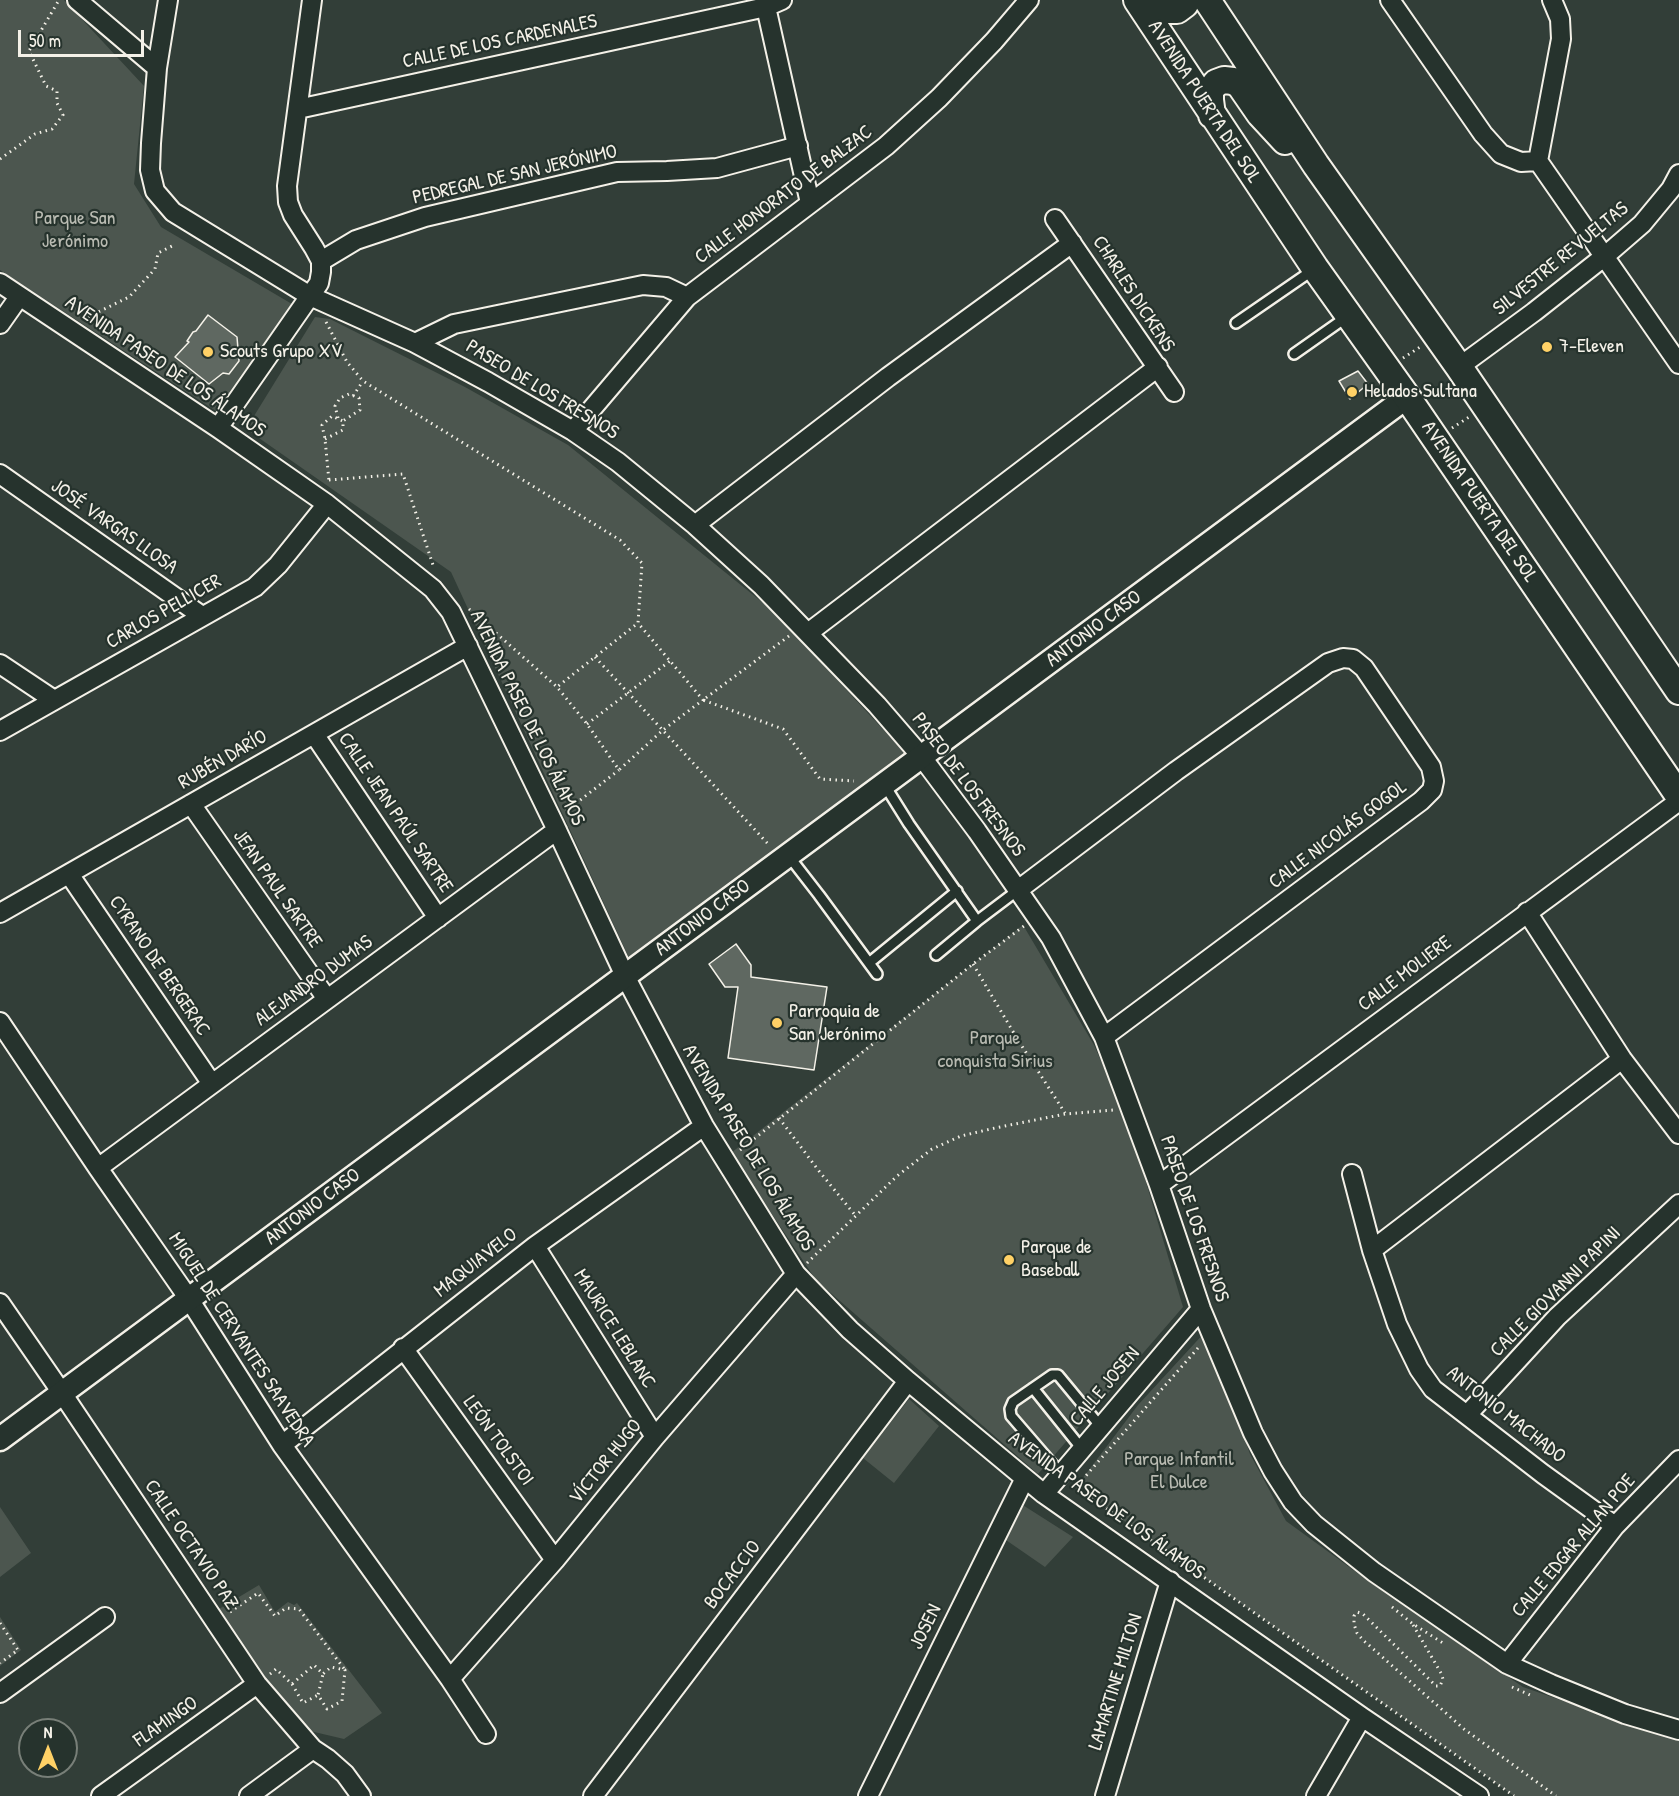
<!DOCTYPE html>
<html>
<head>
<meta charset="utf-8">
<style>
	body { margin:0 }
	#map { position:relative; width:1679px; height:1796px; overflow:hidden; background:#323e38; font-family:"Patrick Hand",sans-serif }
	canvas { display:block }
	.north { position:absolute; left:18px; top:1718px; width:60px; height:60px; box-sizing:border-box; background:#26332d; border:2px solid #787f78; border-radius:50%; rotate:0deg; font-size:16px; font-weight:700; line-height:24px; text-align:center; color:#f4f1e8 }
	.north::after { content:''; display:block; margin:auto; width:21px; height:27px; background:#ffd166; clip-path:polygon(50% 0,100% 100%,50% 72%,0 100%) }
	.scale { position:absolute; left:18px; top:30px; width:126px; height:27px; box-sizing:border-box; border:3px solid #f4f1e8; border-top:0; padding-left:8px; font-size:18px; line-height:21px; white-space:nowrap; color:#f4f1e8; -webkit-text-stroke:4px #26332d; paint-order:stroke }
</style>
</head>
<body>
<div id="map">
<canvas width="1679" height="1796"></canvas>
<div class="north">N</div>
<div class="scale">50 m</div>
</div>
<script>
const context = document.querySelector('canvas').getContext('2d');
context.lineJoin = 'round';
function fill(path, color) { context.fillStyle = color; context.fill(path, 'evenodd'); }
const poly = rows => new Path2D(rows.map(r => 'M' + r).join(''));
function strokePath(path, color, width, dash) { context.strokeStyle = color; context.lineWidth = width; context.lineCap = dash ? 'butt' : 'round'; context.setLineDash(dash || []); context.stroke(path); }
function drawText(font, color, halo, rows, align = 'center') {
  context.font = font + ' "Patrick Hand",sans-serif'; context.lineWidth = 4.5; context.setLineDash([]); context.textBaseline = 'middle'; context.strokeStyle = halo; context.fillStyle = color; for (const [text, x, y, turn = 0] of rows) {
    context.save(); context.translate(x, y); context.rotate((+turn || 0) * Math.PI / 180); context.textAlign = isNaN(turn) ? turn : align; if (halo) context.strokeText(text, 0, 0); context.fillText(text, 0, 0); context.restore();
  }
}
const green = poly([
	[0,0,64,0,144,86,134,184,161,227,292,304,216,411,0,270],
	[315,317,330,319,465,387,568,445,773,611,906,754,630,960,451,572,246,429],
	[1023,925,1094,1045,1117,1097,1135,1145,1183,1307,1038,1474,816,1280,731,1153],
	[1206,1331,1250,1454,1286,1521,1385,1593,1523,1687,1679,1741,1679,1796,1514,1796,1076,1487,1138,1405],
	[909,1399,939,1426,894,1483,863,1458],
	[1018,1502,1073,1537,1045,1567,1003,1538],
	[0,1507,31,1553,0,1577],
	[259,1585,275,1612,288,1602,294,1605,297,1603,382,1713,344,1739,310,1731,262,1675,219,1609],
	[0,1617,21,1650,0,1666]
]);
const building = poly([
	[208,315,237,337,239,361,229,374,223,373,209,384,175,357,189,342,187,341,193,332,196,331,208,315],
	[1358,371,1368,384,1350,399,1339,381,1358,371],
	[736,944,751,965,751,977,827,987,814,1070,728,1058,738,987,725,987,709,964,736,944]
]);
const path = poly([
	[0,159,35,134,52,129,63,115,57,103,57,91,46,86,29,51,59,0],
	[88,317,129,297,155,269,158,253,172,246],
	[326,322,347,362,363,381,620,540,642,563,638,623,557,687],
	[1403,358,1420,347],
	[353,396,363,381],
	[338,418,335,406,340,398,349,394,359,398,360,410,343,421],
	[1452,428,1469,417],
	[325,439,343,430,343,421,332,416,322,425,325,439,329,481],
	[329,480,403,474,433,565],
	[469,609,557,687,587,724,619,770,663,730,703,700,638,623],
	[789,636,703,700,783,729,820,779,854,781],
	[595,657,769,845],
	[587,724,670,661],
	[566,811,619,770],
	[973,964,1018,1040,1065,1113],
	[779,1118,819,1171,855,1215],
	[740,1150,973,964,1024,926],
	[807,1263,897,1176,932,1149,961,1136,995,1128,1065,1114,1114,1110],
	[1198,1348,1076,1487,1514,1796],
	[1392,1607,1413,1624,1443,1643],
	[230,1612,258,1593,275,1616,286,1608,299,1609,345,1670],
	[0,1623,18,1650,0,1663],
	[1413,1625,1441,1673,1443,1679,1440,1686,1436,1686,1363,1614,1357,1612,1354,1616,1354,1624,1357,1633,1363,1640,1464,1729,1556,1796],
	[270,1674,276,1669,292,1684,314,1665,323,1674,331,1667,345,1670,342,1701,327,1709,318,1695,323,1674],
	[292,1684,303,1703,318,1695],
	[1512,1687,1530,1695]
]);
const service = poly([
	[1236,323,1313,270],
	[1294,354,1348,316],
	[884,784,909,824,977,921],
	[788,855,819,895,877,974],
	[936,955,977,921,1018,890],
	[869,963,957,891],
	[1033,1388,1082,1449],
	[1061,1474,1011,1416,1010,1409,1013,1402,1052,1375,1058,1375,1101,1427]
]);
const minor = poly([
	[77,0,157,68],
	[168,0,157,68,151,143,150,170,155,191,173,212,310,296,415,343,488,382,573,431,618,462,695,525,761,585,877,705,921,756,977,831,1051,938,1104,1037,1159,1185,1201,1309,1253,1433,1273,1471,1293,1502,1314,1524,1374,1572,1507,1664,1551,1684,1625,1714,1679,1730],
	[1390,0,1483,134,1501,154,1521,162,1538,161],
	[766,7,810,203],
	[298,109,766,7,782,0],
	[1538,161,1679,364],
	[1538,161,1561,39,1560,19,1552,0],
	[1055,219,1174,392],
	[321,261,356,240,425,217,617,172,667,171,717,168,798,146],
	[0,283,218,428,327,504,433,589,451,612,554,824,625,976,704,1126,796,1274,850,1330,908,1381,1044,1494,1362,1717,1479,1796],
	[0,324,19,297],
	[415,343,454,324,643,285,666,287,687,297],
	[1459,367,1534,312,1605,256,1642,224,1671,189,1679,174],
	[218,428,319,283,321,272,321,261,314,248,293,215,288,202,287,186,312,0],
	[573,431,687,297,886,146,939,98,994,41,1029,0],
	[0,474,202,616],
	[695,525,888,377,1072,243],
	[808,633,1158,367],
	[0,664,54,700],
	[0,731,255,587,278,565,327,504],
	[314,734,438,918],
	[191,804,327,999],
	[69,874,212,1084],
	[1018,890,1176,771,1328,663,1343,658,1353,659,1364,668,1431,767,1434,781,1432,790,1421,801,1104,1037],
	[1527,912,1622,1059,1679,1134],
	[0,913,468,646],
	[0,1022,98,1168,189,1299,282,1445,450,1679,486,1734],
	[98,1168,557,830],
	[1352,1174,1372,1250,1397,1324,1419,1369,1433,1389,1543,1474,1615,1526],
	[1159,1185,1679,801],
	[535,1246,655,1437],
	[1372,1250,1622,1059],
	[0,1303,62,1393,257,1684,313,1749,328,1759,345,1774,361,1796],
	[403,1348,555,1560],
	[1467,1415,1557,1317,1679,1204],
	[282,1445,535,1246,704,1126],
	[1044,1494,1201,1309],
	[1507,1664,1615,1526,1679,1460],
	[450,1679,555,1560,655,1437,796,1274],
	[0,1693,105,1617],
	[101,1796,257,1684],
	[249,1796,313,1749],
	[593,1796,908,1381],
	[868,1796,1025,1478],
	[1105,1796,1170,1581],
	[1316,1796,1362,1717]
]);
const tertiary = poly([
	[0,1439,1407,397]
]);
const secondary = poly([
	[1137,0,1315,268,1407,397,1679,796],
	[1155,0,1159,5,1168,10,1177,10,1185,4,1187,0],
	[1207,0,1316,165,1459,367,1679,691],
	[1212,115,1210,100,1210,91,1216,83,1224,80,1233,81,1240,85,1260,114,1285,141]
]);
const markers = [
	[1547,347,6,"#ffd166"],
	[208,352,6,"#ffd166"],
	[1352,392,6,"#ffd166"],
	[777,1023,6,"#ffd166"],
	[1009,1260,6,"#ffd166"]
];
const streetNames = [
	["CALLE DE LOS CARDENALES",500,42,-12],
	["AVENIDA PUERTA DEL SOL",1204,102,57],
	["PEDREGAL DE SAN JERÓNIMO",515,175,-13],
	["CALLE HONORATO DE BALZAC",784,195,-37],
	["SILVESTRE REVUELTAS",1561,259,-39],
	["CHARLES DICKENS",1133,294,57],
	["AVENIDA PASEO DE LOS ÁLAMOS",165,367,34],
	["PASEO DE LOS FRESNOS",542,390,31],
	["AVENIDA PUERTA DEL SOL",1479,502,56],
	["JOSÉ VARGAS LLOSA",114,527,35],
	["CARLOS PELLICER",164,612,-30],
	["ANTONIO CASO",1094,629,-37],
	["AVENIDA PASEO DE LOS ÁLAMOS",527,718,64],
	["RUBÉN DARÍO",223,760,-30],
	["PASEO DE LOS FRESNOS",968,785,53],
	["CALLE JEAN PAÚL SARTRE",395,813,56],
	["CALLE NICOLÁS GOGOL",1338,835,-37],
	["JEAN PAUL SARTRE",277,889,55],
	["ANTONIO CASO",703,918,-37],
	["CYRANO DE BERGERAC",159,966,56],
	["CALLE MOLIERE",1405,974,-37],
	["ALEJANDRO DUMAS",314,981,-36],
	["AVENIDA PASEO DE LOS ÁLAMOS",748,1148,59],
	["ANTONIO CASO",313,1207,-37],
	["PASEO DE LOS FRESNOS",1194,1219,71],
	["MAQUIAVELO",476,1263,-38],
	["CALLE GIOVANNI PAPINI",1556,1292,-45],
	["MAURICE LEBLANC",614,1329,58],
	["MIGUEL DE CERVANTES SAAVEDRA",241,1340,57],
	["CALLE JOSEN",1105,1387,-50],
	["ANTONIO MACHADO",1506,1415,38],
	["LEÓN TOLSTOI",498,1441,54],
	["VÍCTOR HUGO",606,1462,-51],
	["AVENIDA PASEO DE LOS ÁLAMOS",1106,1506,36],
	["CALLE OCTAVIO PAZ",191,1545,56],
	["CALLE EDGAR ALLAN POE",1574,1546,-50],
	["BOCACCIO",733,1575,-53],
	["JOSEN",926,1627,-64],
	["LAMARTINE MILTON",1116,1682,-73],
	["FLAMINGO",166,1722,-35]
];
const parkNames = [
	["Parque San",75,219],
	["Jerónimo",75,242],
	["Parque",995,1039],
	["conquista Sirius",995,1062],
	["Parque Infantil",1179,1460],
	["El Dulce",1179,1483]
];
const poiNames = [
	["7-Eleven",1559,347],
	["Scouts Grupo XV",220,352],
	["Helados Sultana",1364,392],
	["Parroquia de",789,1012],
	["San Jerónimo",789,1035],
	["Parque de",1021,1248],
	["Baseball",1021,1271]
];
fill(green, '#4c564f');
fill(building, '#5f6861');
strokePath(building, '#f4f1e8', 1.5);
strokePath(service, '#f4f1e8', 14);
strokePath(minor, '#f4f1e8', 22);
strokePath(tertiary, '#f4f1e8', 27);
strokePath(secondary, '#f4f1e8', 30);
strokePath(path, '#f4f1e8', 3, [1.5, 4.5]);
strokePath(service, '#26332d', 9);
strokePath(minor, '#26332d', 18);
strokePath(tertiary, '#26332d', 22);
strokePath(secondary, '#26332d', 26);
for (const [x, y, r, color] of markers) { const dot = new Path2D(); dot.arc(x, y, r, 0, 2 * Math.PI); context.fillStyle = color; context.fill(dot); strokePath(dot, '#26332d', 2); }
drawText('20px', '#f4f1e8', '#26332d', streetNames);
drawText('20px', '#b9bbb2', '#26332d', parkNames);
drawText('20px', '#f4f1e8', '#26332d', poiNames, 'left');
</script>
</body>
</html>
